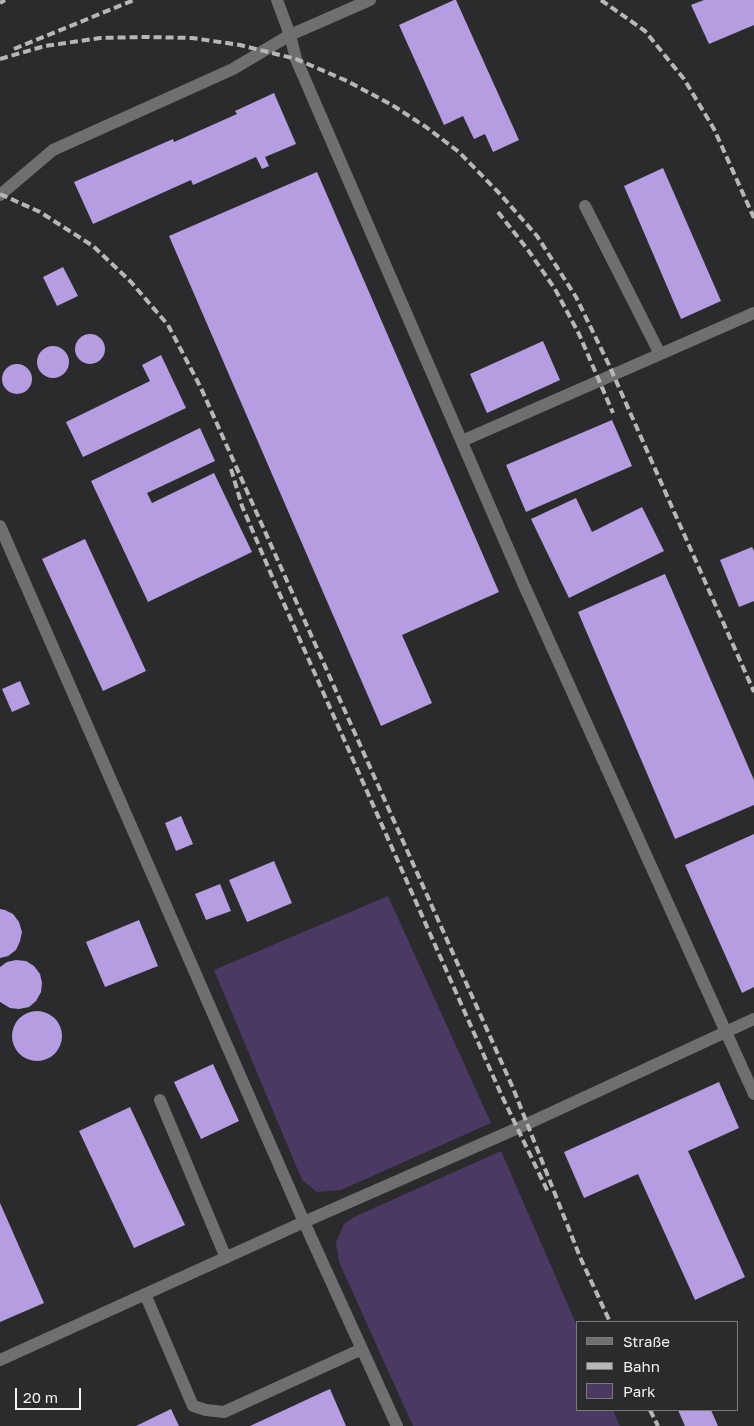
<!DOCTYPE html>
<html>
<head>
<meta charset="utf-8">
<style>
	body { margin:0 }
	#map { position:relative; width:754px; height:1426px; overflow:hidden; background:#2b2b2d; font-family:"Golos Text",sans-serif }
	canvas { display:block }
	.legend { position:absolute; left:576px; top:1321px; width:162px; height:90px; box-sizing:border-box; background:#2b2b2d; border:1px solid #7a7a7c; margin:0; padding:6px 9px; list-style:none; font-size:15px; color:#f1f1f2 }
	.legend li { display:flex; align-items:center; gap:10px; height:25px }
	.legend b { width:25px; border:1px solid #7a7a7c }
	.scale { position:absolute; left:15px; top:1388px; width:66px; height:22px; box-sizing:border-box; border:2px solid #f1f1f2; border-top:0; padding-left:6px; font-size:15px; line-height:18px; white-space:nowrap; color:#f1f1f2; -webkit-text-stroke:4px #2b2b2d; paint-order:stroke }
</style>
</head>
<body>
<div id="map">
<canvas width="754" height="1426"></canvas>
<ul class="legend">
<li><b style="height:6px;background:#6f6e70"></b>Straße</li>
<li><b style="height:6px;background:#b7b7b8"></b>Bahn</li>
<li><b style="height:14px;background:#493963"></b>Park</li>
</ul>
<div class="scale">20 m</div>
</div>
<script>
const context = document.querySelector('canvas').getContext('2d');
context.lineJoin = 'round';
function fill(path, color) { context.fillStyle = color; context.fill(path, 'evenodd'); }
const poly = rows => new Path2D(rows.map(r => 'M' + r).join(''));
function strokePath(path, color, width, dash) { context.strokeStyle = color; context.lineWidth = width; context.lineCap = dash ? 'butt' : 'round'; context.setLineDash(dash || []); context.stroke(path); }
const green = poly([
	[388,896,491,1123,341,1190,317,1192,302,1180,214,970],
	[501,1151,578,1328,578,1410,613,1410,620,1426,413,1426,339,1262,336,1242,344,1224,352,1218]
]);
const building = poly([
	[454,0,456,0,519,140,493,152,485,134,474,139,463,116,444,125,399,25],
	[704,0,754,0,754,25,709,44,691,5],
	[274,93,296,144,265,157,269,166,262,169,256,157,193,185,191,180,93,224,74,182,173,139,174,142,237,114,235,111],
	[663,168,721,301,681,319,624,186],
	[317,172,499,592,402,635,432,703,381,726,169,236],
	[63,267,78,296,57,306,43,277],
	'75 349a15 15 0 1 1 30 0a15 15 0 1 1-30 0Z',
	[543,341,560,380,487,413,470,374],
	'37 362a16 16 0 1 1 32 0a16 16 0 1 1-32 0Z',
	[161,355,186,408,83,457,66,422,150,381,142,365],
	'2 379a15 15 0 1 1 30 0a15 15 0 1 1-30 0Z',
	[612,420,632,466,526,512,506,465],
	[200,428,215,461,147,493,152,503,214,473,252,552,148,602,91,481],
	[576,498,592,532,642,507,664,551,569,598,531,519],
	[85,539,146,671,103,691,42,559],
	[752,547,754,551,754,601,739,607,720,560],
	[665,574,754,780,754,805,675,839,578,612],
	[20,681,30,704,12,712,2,689],
	[181,816,193,844,176,851,165,823],
	[754,834,754,987,742,993,685,865],
	[274,861,292,903,247,922,229,880],
	[220,884,231,911,206,920,195,894],
	[0,909,5,910,13,914,19,922,22,932,20,941,16,950,8,956,0,958],
	[139,920,158,966,105,987,86,942],
	[16,960,26,961,34,966,40,974,42,983,41,992,36,1001,29,1007,19,1009,10,1008,0,1002,0,967,7,962],
	'12 1036a25 25 0 1 1 50 0a25 25 0 1 1-50 0Z',
	[213,1064,239,1121,201,1139,174,1082],
	[719,1082,739,1128,688,1151,745,1277,695,1300,638,1174,584,1198,564,1152],
	[130,1107,185,1225,134,1248,79,1131],
	[0,1203,44,1303,0,1322],
	[330,1389,346,1426,250,1426,321,1393],
	[171,1409,179,1426,136,1426],
	[678,1410,711,1410,718,1426,685,1426]
]);
const minor = poly([
	[277,0,290,35,296,59,523,583,754,1094],
	[0,195,53,150,233,69,290,35,370,0],
	[585,206,660,354],
	[462,441,754,313],
	[0,526,304,1222,397,1426],
	[160,1100,226,1258],
	[145,1294,193,1406,206,1410,224,1412,362,1349],
	[0,1360,304,1222,527,1124,754,1019]
]);
const rail = poly([
	[601,0,645,31,684,79,714,129,754,218],
	[0,3,5,0],
	[14,49,134,0],
	[0,59,45,46,100,38,144,37,192,38,240,45,296,59,347,81,392,105,426,127,459,152,500,194,537,236,576,297,609,365,754,692],
	[0,194,40,212,93,246,131,282,168,325,201,388,513,1088,580,1257,610,1322],
	[498,212,528,250,555,289,579,334,613,413],
	[231,469,242,506,277,588,501,1094,548,1192],
	[650,1410,658,1426]
]);
fill(green, '#493963');
fill(building, '#b59de1');
strokePath(minor, '#6f6e70', 12);
strokePath(rail, '#b7b7b8', 4, [8, 4]);
</script>
</body>
</html>
